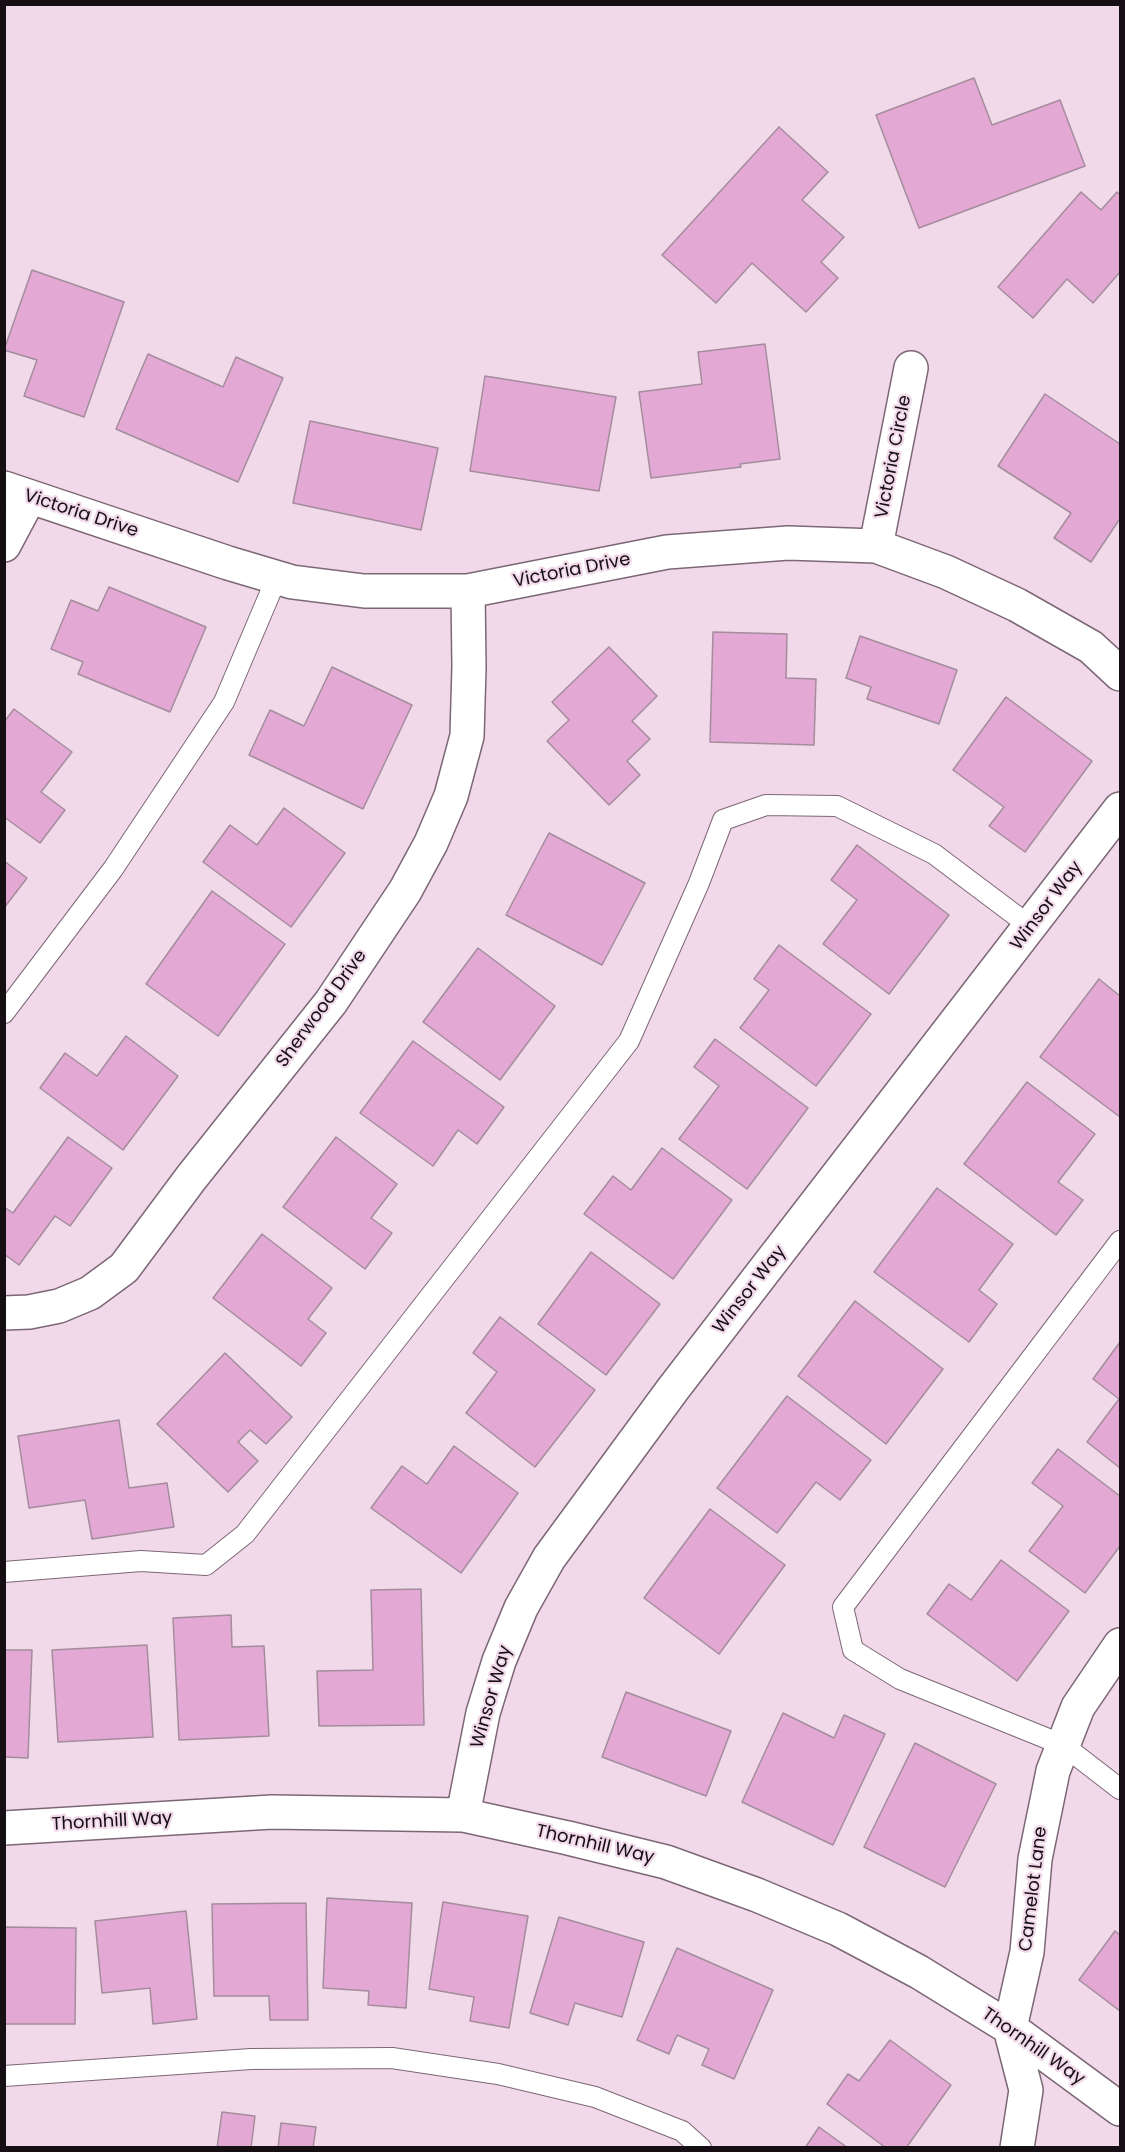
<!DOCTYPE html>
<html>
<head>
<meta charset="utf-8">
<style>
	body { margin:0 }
	#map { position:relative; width:1125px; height:2152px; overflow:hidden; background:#f1d9ea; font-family:Poppins,sans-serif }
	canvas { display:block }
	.frame { position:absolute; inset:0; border:6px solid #150e13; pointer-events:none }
</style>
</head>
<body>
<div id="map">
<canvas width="1125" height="2152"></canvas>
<div class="frame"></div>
</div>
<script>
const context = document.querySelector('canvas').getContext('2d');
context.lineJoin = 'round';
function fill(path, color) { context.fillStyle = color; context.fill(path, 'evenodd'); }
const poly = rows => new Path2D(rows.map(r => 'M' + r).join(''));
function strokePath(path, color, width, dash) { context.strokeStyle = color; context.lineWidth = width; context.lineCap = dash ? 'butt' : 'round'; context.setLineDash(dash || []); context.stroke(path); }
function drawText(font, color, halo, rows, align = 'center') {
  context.font = font + ' Poppins,sans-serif'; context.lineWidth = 4.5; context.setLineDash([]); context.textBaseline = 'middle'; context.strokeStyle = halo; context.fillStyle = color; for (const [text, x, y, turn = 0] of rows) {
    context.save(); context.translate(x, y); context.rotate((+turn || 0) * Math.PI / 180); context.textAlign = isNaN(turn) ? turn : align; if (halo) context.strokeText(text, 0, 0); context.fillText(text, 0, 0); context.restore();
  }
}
const building = poly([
	[974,78,992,125,1060,100,1085,166,919,228,876,115,974,78],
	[779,127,828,172,802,200,844,237,821,262,838,278,806,312,752,263,716,303,662,255,779,127],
	[1081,192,1101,210,1117,192,1120,195,1120,272,1093,303,1067,279,1033,318,998,287,1081,192],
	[32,270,124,302,84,417,24,396,37,360,4,350,32,270],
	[765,344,780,459,740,464,741,467,651,478,639,392,702,384,698,352,765,344],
	[148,354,223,387,236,357,283,378,238,482,116,429,148,354],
	[485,376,616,397,599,491,470,471,485,376],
	[1045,394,1120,444,1120,521,1119,520,1091,562,1054,538,1071,513,998,466,1045,394],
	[310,421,438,448,421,530,293,503,310,421],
	[109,587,206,627,170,712,78,674,83,662,51,649,71,600,98,611,109,587],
	[713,632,787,634,786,678,816,679,814,745,710,742,713,632],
	[860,636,957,670,939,724,867,699,871,687,846,678,860,636],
	[609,647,657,696,632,721,650,739,627,761,640,775,609,805,547,741,569,720,552,702,609,647],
	[332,667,412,705,363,809,249,755,270,710,304,726,332,667],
	[1006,697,1092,761,1025,852,989,826,1004,807,953,770,1006,697],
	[14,709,72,752,41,792,65,810,40,843,4,817,4,722,14,709],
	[284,808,345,853,291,927,203,862,230,825,257,845,284,808],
	[549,833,645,883,602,965,506,915,549,833],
	[857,845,949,915,889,994,823,944,857,900,831,880,857,845],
	[4,861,27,878,4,908,4,861],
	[212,891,285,944,218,1036,146,984,212,891],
	[779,945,871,1014,816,1086,740,1028,769,990,754,979,779,945],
	[478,948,555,1006,500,1080,423,1022,478,948],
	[1099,979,1120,996,1120,1117,1040,1057,1099,979],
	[126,1036,178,1076,123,1150,40,1088,65,1053,97,1076,126,1036],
	[715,1039,808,1108,747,1189,679,1139,719,1086,694,1067,715,1039],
	[413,1041,504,1107,477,1144,458,1130,433,1166,360,1113,413,1041],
	[1027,1082,1095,1134,1058,1182,1083,1200,1056,1235,964,1164,1027,1082],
	[68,1137,112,1168,70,1226,55,1216,19,1265,4,1254,4,1207,13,1213,68,1137],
	[336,1137,397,1184,371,1218,392,1233,365,1269,283,1207,336,1137],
	[662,1148,732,1200,673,1279,584,1214,613,1176,631,1190,662,1148],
	[937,1188,1013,1244,979,1290,997,1304,969,1342,874,1272,937,1188],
	[262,1234,332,1288,308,1319,326,1333,301,1366,213,1298,262,1234],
	[591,1252,660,1304,606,1375,538,1324,591,1252],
	[855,1301,943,1369,886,1444,798,1376,855,1301],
	[500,1317,595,1390,535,1467,466,1413,497,1372,473,1353,500,1317],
	[1120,1342,1120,1468,1087,1442,1119,1399,1093,1379,1120,1342],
	[225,1353,292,1417,266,1444,250,1430,238,1442,258,1461,228,1492,157,1424,225,1353],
	[787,1396,871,1460,840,1500,816,1482,777,1533,717,1488,787,1396],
	[119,1420,129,1488,167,1483,174,1527,92,1539,85,1500,29,1508,18,1436,119,1420],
	[454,1446,518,1493,461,1573,371,1508,402,1466,427,1484,454,1446],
	[1058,1449,1120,1496,1120,1546,1085,1593,1029,1551,1063,1506,1032,1483,1058,1449],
	[710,1509,785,1565,719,1654,644,1598,710,1509],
	[1001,1560,1069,1611,1017,1681,927,1614,949,1584,971,1600,1001,1560],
	[421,1589,424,1725,319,1726,317,1671,373,1670,371,1590,421,1589],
	[231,1615,232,1647,264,1646,269,1736,179,1740,173,1618,231,1615],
	[147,1645,153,1737,58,1742,52,1650,147,1645],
	[4,1650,32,1650,28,1758,4,1757,4,1650],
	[626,1692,731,1731,706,1796,602,1757,626,1692],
	[783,1713,834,1738,844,1715,885,1734,833,1845,742,1802,783,1713],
	[915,1743,996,1784,945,1887,864,1847,915,1743],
	[327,1898,412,1903,406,2008,368,2005,369,1991,323,1988,327,1898],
	[443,1902,528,1916,509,2028,470,2021,474,1997,429,1989,443,1902],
	[306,1903,308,2020,270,2020,269,1996,214,1996,212,1904,306,1903],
	[186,1911,197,2019,153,2024,150,1988,102,1993,95,1921,186,1911],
	[559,1917,644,1942,622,2017,575,2003,568,2025,530,2013,559,1917],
	[4,1927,76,1928,75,2024,4,2024,4,1927],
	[1115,1931,1120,1935,1120,2011,1079,1980,1115,1931],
	[677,1948,773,1990,734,2079,702,2065,709,2049,677,2035,669,2054,637,2040,677,1948],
	[890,2040,951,2085,906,2148,886,2148,827,2104,848,2074,859,2081,890,2040],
	[222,2112,255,2116,251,2148,217,2148,222,2112],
	[281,2123,316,2127,313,2148,278,2148,281,2123],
	[819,2127,848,2148,805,2148,819,2127]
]);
const service = poly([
	[4,1013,113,869,224,702,277,577],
	[1120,1241,843,1607,853,1650,900,1679,1063,1745,1120,1789],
	[4,1572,141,1561,206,1565,245,1534,629,1041,699,883,723,820,766,805,837,806,934,854,1031,927],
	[4,2076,251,2059,392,2058,498,2074,595,2097,682,2131,701,2148]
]);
const minor = poly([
	[4,488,228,563,292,582,364,591,468,591,667,552,788,543,876,546,946,572,1017,605,1091,647,1120,674],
	[4,545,29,498],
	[876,546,911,368],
	[4,1313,29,1312,59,1306,90,1293,124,1268,191,1178,331,1002,405,891,431,843,451,796,467,736,469,667,468,591],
	[463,1815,483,1713,499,1661,521,1608,549,1558,673,1389,1120,809],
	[4,1828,272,1812,463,1815,568,1838,666,1862,757,1895,838,1929,919,1972,1010,2028,1120,2109],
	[1017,2148,1026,2090,1010,2028,1027,1952,1035,1859,1053,1771,1078,1707,1120,1645]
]);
const streetNames = [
	["Victoria Circle",894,457,-79],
	["Victoria Drive",81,514,18],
	["Victoria Drive",572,571,-11],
	["Winsor Way",1047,906,-53],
	["Sherwood Drive",322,1009,-54],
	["Winsor Way",750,1290,-52],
	["Winsor Way",492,1697,-74],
	["Thornhill Way",112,1822,-3],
	["Thornhill Way",595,1845,13],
	["Camelot Lane",1034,1889,-83],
	["Thornhill Way",1033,2047,35]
];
fill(building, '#e3a8d3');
strokePath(building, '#a38d9d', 1.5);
strokePath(service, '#7c6776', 22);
strokePath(minor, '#7c6776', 36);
strokePath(service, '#fff', 20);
strokePath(minor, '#fff', 33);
drawText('18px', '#150e13', '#f1d9ea', streetNames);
</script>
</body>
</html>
